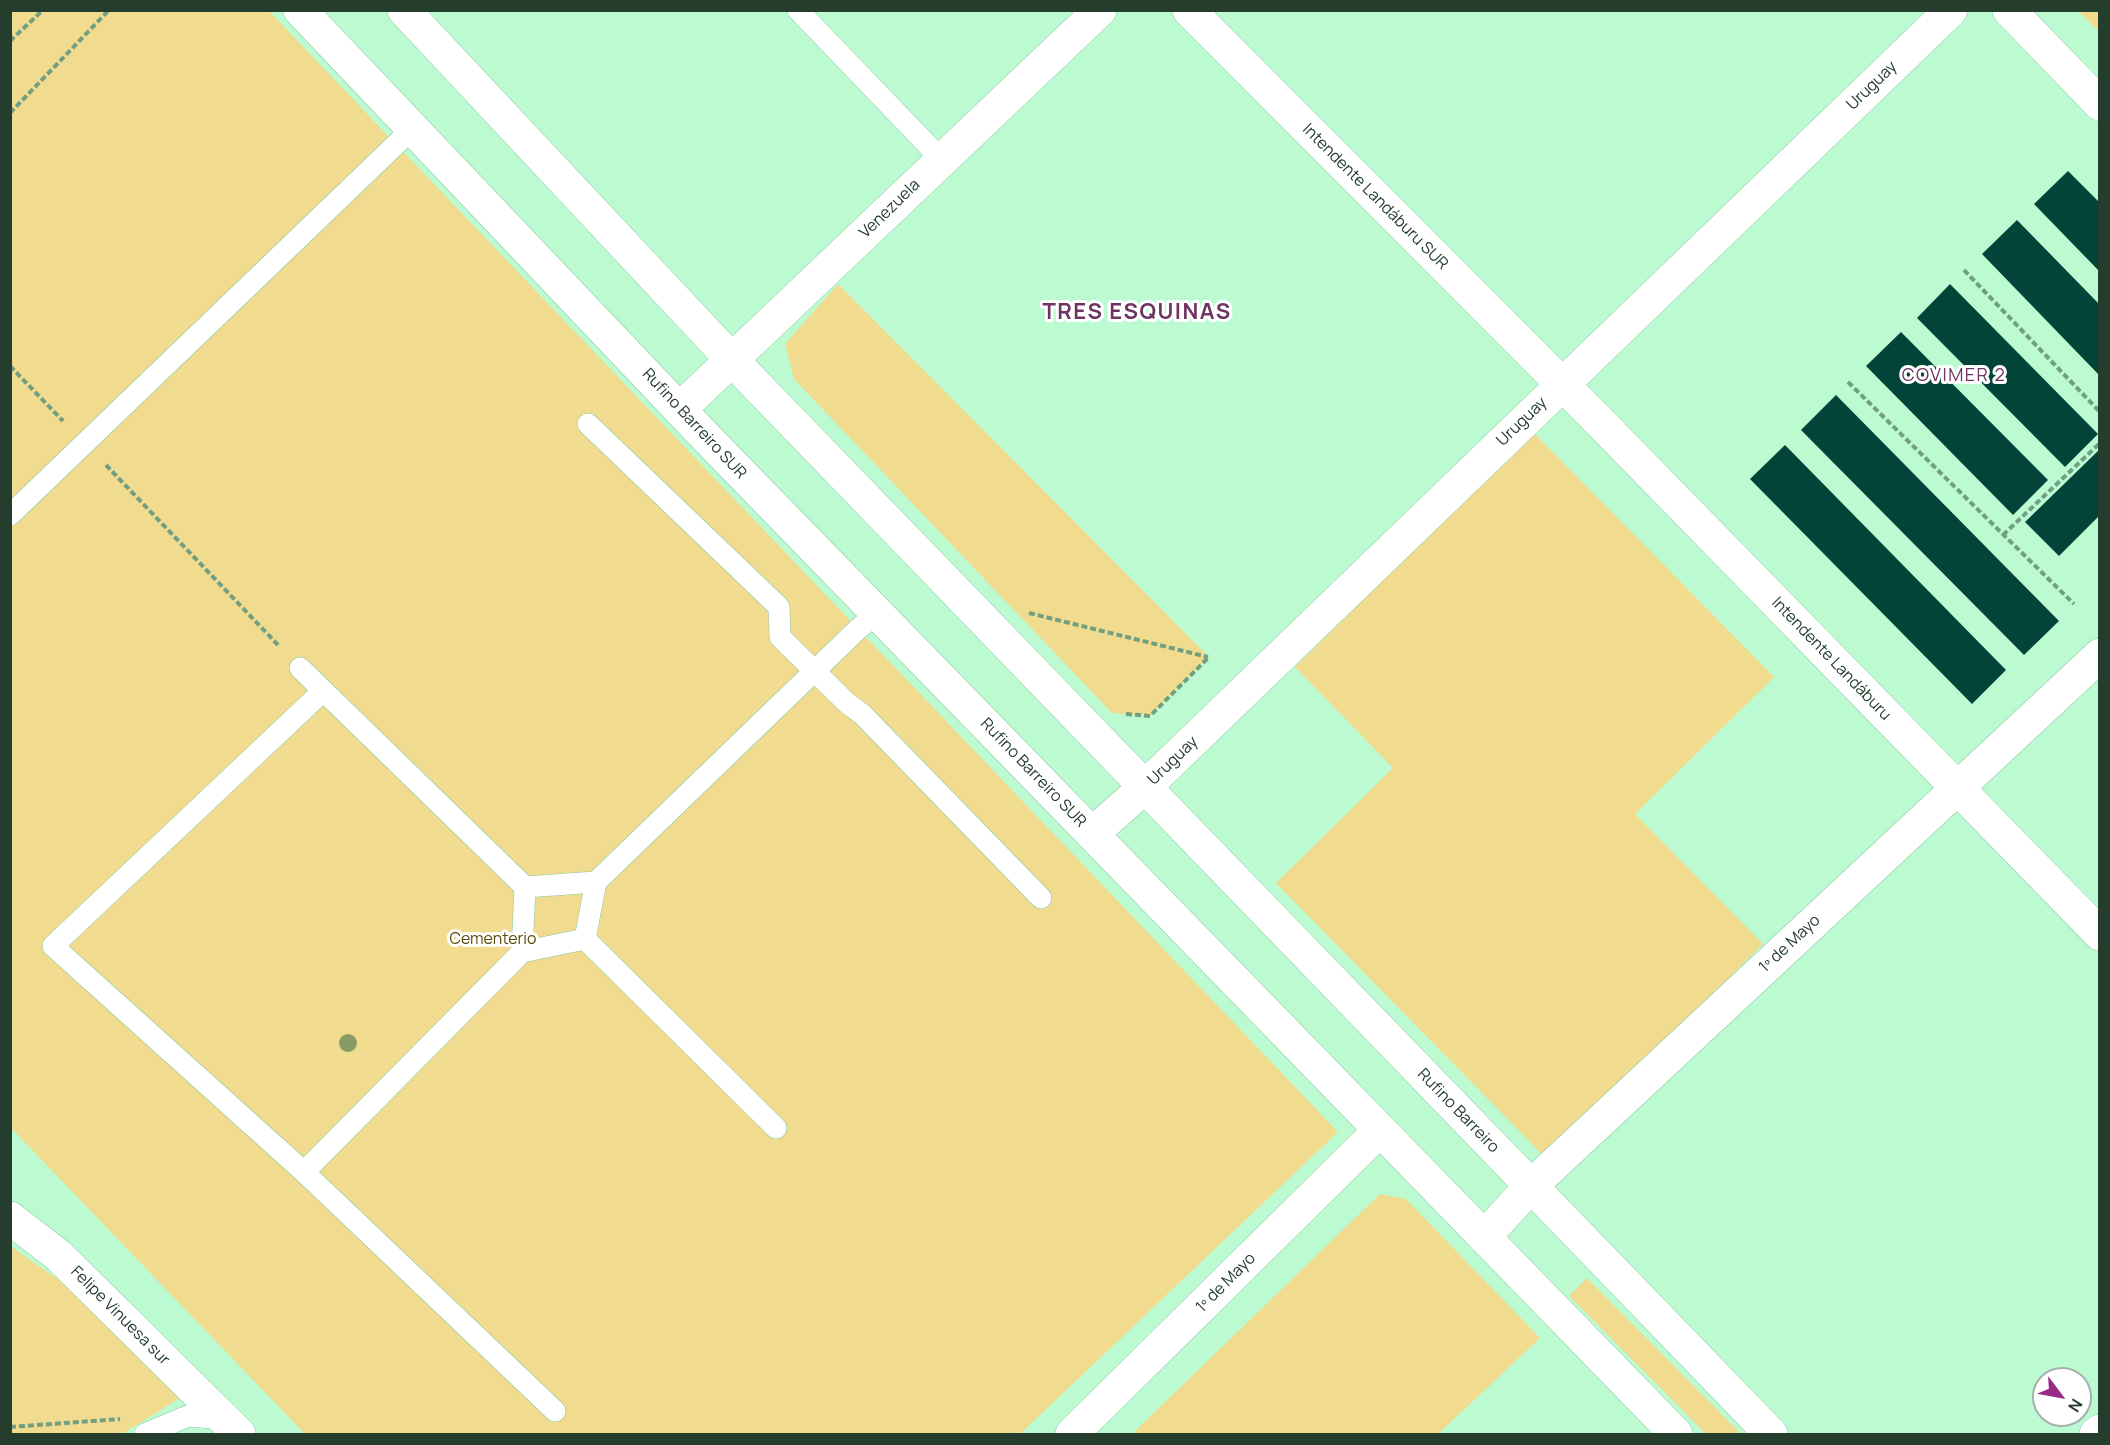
<!DOCTYPE html>
<html>
<head>
<meta charset="utf-8">
<style>
	body { margin:0 }
	#map { position:relative; width:2110px; height:1445px; overflow:hidden; background:#bcfbd1; font-family:Manrope,sans-serif }
	canvas { display:block }
	.frame { position:absolute; inset:0; border:12px solid #243d2d; pointer-events:none }
	.north { position:absolute; left:2032px; top:1367px; width:60px; height:60px; box-sizing:border-box; background:#fff; border:2px solid #a7b1ab; border-radius:50%; rotate:122deg; font-size:16px; font-weight:700; line-height:24px; text-align:center; color:#243d2d }
	.north::after { content:''; display:block; margin:auto; width:21px; height:27px; background:#9a2a88; clip-path:polygon(50% 0,100% 100%,50% 72%,0 100%) }
</style>
</head>
<body>
<div id="map">
<canvas width="2110" height="1445"></canvas>
<div class="frame"></div>
<div class="north">N</div>
</div>
<script>
const context = document.querySelector('canvas').getContext('2d');
context.lineJoin = 'round';
function fill(path, color) { context.fillStyle = color; context.fill(path, 'evenodd'); }
const poly = rows => new Path2D(rows.map(r => 'M' + r).join(''));
function strokePath(path, color, width, dash) { context.strokeStyle = color; context.lineWidth = width; context.lineCap = dash ? 'butt' : 'round'; context.setLineDash(dash || []); context.stroke(path); }
function drawText(font, color, halo, rows, align = 'center') {
  context.font = font + ' Manrope,sans-serif'; context.lineWidth = 6; context.setLineDash([]); context.textBaseline = 'middle'; context.strokeStyle = halo; context.fillStyle = color; for (const [text, x, y, turn = 0] of rows) {
    context.save(); context.translate(x, y); context.rotate((+turn || 0) * Math.PI / 180); context.textAlign = isNaN(turn) ? turn : align; if (halo) context.strokeText(text, 0, 0); context.fillText(text, 0, 0); context.restore();
  }
}
const green = poly([
	[268,10,1338,1132,1020,1434,305,1434,11,1128,11,11],
	[2078,11,2099,11,2099,32],
	[838,284,1209,657,1150,716,1112,713,794,379,785,344],
	[1533,432,1774,677,1635,814,1763,944,1546,1158,1276,883,1393,768,1295,667],
	[1380,1194,1406,1199,1540,1338,1438,1434,1132,1434],
	[10,1246,59,1280,180,1398,122,1434,11,1434],
	[1587,1278,1741,1434,1706,1434,1569,1296]
]);
const building = poly([
	[2068,171,2100,203,2100,272,2034,204],
	[2017,220,2100,305,2100,376,1982,254],
	[1950,284,2098,434,2065,467,1917,318],
	[1901,332,2048,480,2013,515,1866,366],
	[1836,395,2059,621,2024,655,1801,430],
	[1785,445,2006,670,1972,704,1750,479],
	[2100,449,2100,515,2059,556,2025,522]
]);
const path = poly([
	[10,41,43,10],
	[10,113,109,10],
	[1964,270,2100,412],
	[10,366,63,421],
	[1848,382,2074,604],
	[106,465,279,646],
	[2003,535,2100,443],
	[1029,613,1208,657],
	[1126,714,1150,716,1209,657],
	[10,1427,120,1419]
]);
const service = poly([
	[798,10,942,160],
	[588,424,779,607,780,637,847,703,862,714,1041,898],
	[10,515,412,129],
	[300,668,525,887],
	[323,691,53,946,304,1172,555,1411],
	[596,882,525,887,522,952,585,939,596,882,857,630,877,613],
	[585,939,776,1128],
	[304,1172,522,952],
	[145,1434,188,1416,225,1419]
]);
const minor = poly([
	[300,10,698,429,1676,1434],
	[404,10,732,360,1771,1434],
	[1189,10,1595,417,2100,934],
	[2009,10,2100,104],
	[681,408,1100,10],
	[1092,834,1145,787,1951,10],
	[10,1218,59,1256,239,1434],
	[1484,1237,1531,1186,2100,655],
	[1072,1434,1380,1130],
	[2096,1434,2100,1431]
]);
const trees = [
	[348,1043]
];
const streetNames = [
	["Uruguay",1872,86,-44],
	["Intendente Landáburu SUR",1375,197,45],
	["Venezuela",890,209,-44],
	["Uruguay",1522,422,-44],
	["Rufino Barreiro SUR",694,424,47],
	["Intendente Landáburu",1831,659,46],
	["Uruguay",1173,761,-44],
	["Rufino Barreiro SUR",1033,773,46],
	["1º de Mayo",1790,944,-43],
	["Rufino Barreiro",1458,1111,46],
	["1º de Mayo",1226,1283,-45],
	["Felipe Vinuesa sur",120,1316,45]
];
const parkNames = [
	["Cementerio",493,940]
];
const neighbourhoodNames = [
	["COVIMER 2",1954,376]
];
const districtNames = [
	["TRES ESQUINAS",1137,313]
];
fill(green, '#f0db8e');
fill(building, '#024438');
strokePath(service, '#8cc9a1', 22);
strokePath(minor, '#8cc9a1', 34);
strokePath(path, '#729f82', 4, [6, 3]);
strokePath(service, '#fff', 21);
strokePath(minor, '#fff', 33);
context.fillStyle = '#879b64';
for (const [x, y] of trees) { context.beginPath(); context.arc(x, y, 9, 0, 2 * Math.PI); context.fill(); }
drawText('16px', '#243d2d', '#fff', streetNames);
drawText('16px', '#5c4d0b', '#fff', parkNames);
context.letterSpacing = '1.5px';
drawText('18px', '#6e3562', '#fff', neighbourhoodNames);
context.letterSpacing = '0px';
context.letterSpacing = '1.5px';
drawText('bold 22px', '#6e3562', '#fff', districtNames);
context.letterSpacing = '0px';
</script>
</body>
</html>
